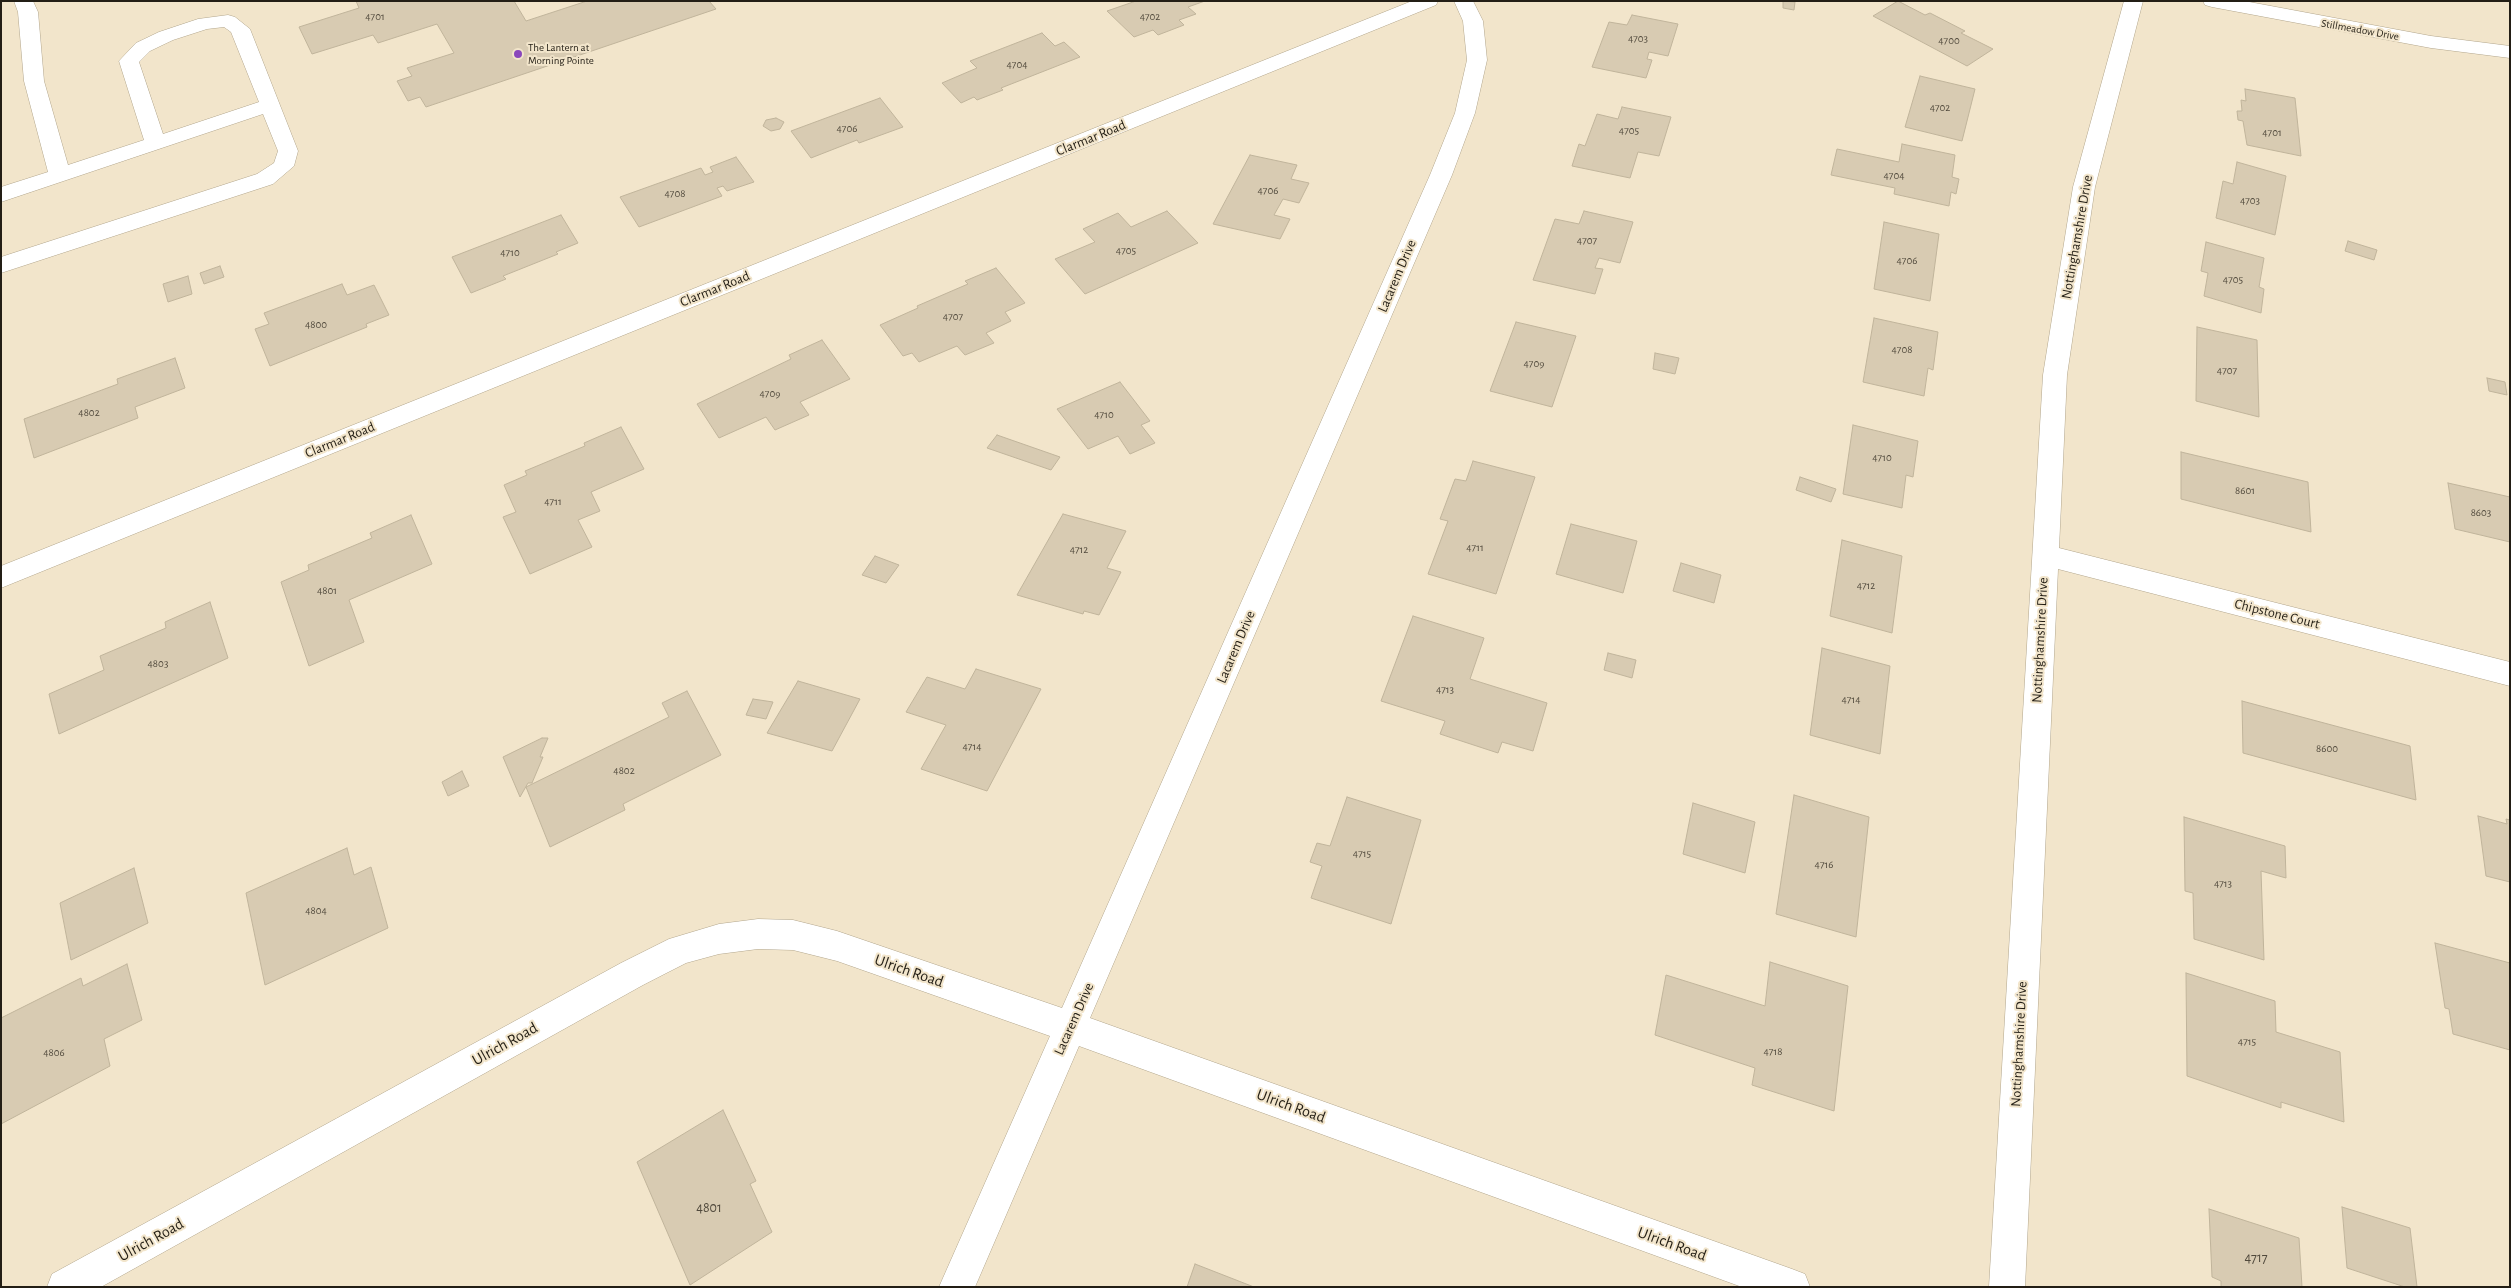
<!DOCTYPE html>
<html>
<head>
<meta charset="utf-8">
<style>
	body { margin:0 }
	#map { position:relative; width:2511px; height:1288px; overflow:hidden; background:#f2e5cb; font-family:"Alegreya Sans",sans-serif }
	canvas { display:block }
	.frame { position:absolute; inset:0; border:2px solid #231e15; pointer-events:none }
</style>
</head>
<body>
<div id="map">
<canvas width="2511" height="1288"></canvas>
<div class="frame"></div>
</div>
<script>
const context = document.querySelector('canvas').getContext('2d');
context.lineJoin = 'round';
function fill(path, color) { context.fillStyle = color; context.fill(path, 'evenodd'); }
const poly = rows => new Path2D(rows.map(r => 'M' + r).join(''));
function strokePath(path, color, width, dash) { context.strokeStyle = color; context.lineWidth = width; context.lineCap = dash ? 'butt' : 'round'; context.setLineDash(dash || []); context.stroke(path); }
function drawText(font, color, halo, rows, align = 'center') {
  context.font = font + ' "Alegreya Sans",sans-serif'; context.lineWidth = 4; context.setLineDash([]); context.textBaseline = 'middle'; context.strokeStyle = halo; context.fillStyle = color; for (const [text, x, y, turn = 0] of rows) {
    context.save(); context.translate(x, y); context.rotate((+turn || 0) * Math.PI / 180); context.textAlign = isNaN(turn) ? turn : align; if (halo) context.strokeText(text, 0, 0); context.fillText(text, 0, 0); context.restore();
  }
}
const building = poly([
	[356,1,514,1,526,21,587,1,709,1,716,9,426,107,420,97,408,101,397,81,412,76,407,68,454,53,437,24,378,43,373,35,312,54,299,27,359,8,356,1],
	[1136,1,1205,1,1188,7,1196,14,1179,20,1184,25,1158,35,1153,30,1134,37,1107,11,1136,1],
	[1783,1,1795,2,1794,10,1783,8,1783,1],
	[1898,1,1925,15,1930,13,1965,31,1961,33,1993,49,1967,66,1873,16,1898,1],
	[1632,15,1678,24,1668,56,1649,52,1647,59,1652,60,1646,78,1592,67,1609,22,1627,25,1632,15],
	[1042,33,1055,46,1064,42,1080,57,1001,88,1003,90,977,100,974,97,961,103,942,83,977,68,970,61,1042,33],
	[1920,76,1975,89,1962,141,1905,127,1920,76],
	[2245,89,2295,98,2301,156,2247,145,2243,121,2238,120,2237,111,2242,111,2241,100,2246,101,2245,89],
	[880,98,903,127,859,143,857,140,811,158,791,131,880,98],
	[1622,107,1671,117,1659,156,1638,152,1630,178,1572,166,1579,144,1585,146,1597,114,1618,119,1622,107],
	[776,118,784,122,780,129,771,131,763,126,766,120,776,118],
	[1902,144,1955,155,1952,177,1959,179,1956,194,1951,192,1949,206,1894,194,1895,188,1831,175,1837,149,1899,162,1902,144],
	[1250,155,1297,165,1291,179,1309,183,1299,203,1283,199,1274,215,1290,219,1280,239,1213,224,1250,155],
	[736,157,754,182,727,191,723,186,717,188,722,196,639,227,620,197,701,168,705,175,713,172,710,167,736,157],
	[2237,162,2286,176,2275,235,2216,218,2223,181,2233,184,2237,162],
	[1167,211,1198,243,1085,294,1055,259,1095,242,1083,229,1118,213,1131,227,1167,211],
	[1584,211,1633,222,1620,263,1599,258,1595,268,1603,269,1595,294,1533,280,1555,219,1579,224,1584,211],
	[561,215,578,243,556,252,558,254,503,276,506,279,471,293,452,257,561,215],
	[1884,222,1939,234,1930,301,1874,289,1884,222],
	[2348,241,2377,250,2374,260,2345,251,2348,241],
	[2206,242,2264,258,2259,287,2264,289,2261,313,2204,296,2208,273,2201,271,2206,242],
	[220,266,224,277,204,284,200,273,220,266],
	[996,268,1025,303,1005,312,1011,321,986,333,994,343,965,355,957,346,919,362,912,353,903,356,880,325,918,308,917,306,968,284,965,281,996,268],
	[188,276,192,294,168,302,163,284,188,276],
	[342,284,347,295,374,285,389,315,366,324,367,327,270,366,255,329,269,324,264,313,342,284],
	[1874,318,1938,332,1933,370,1928,368,1924,396,1863,382,1874,318],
	[1516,322,1576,336,1552,407,1490,391,1516,322],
	[2197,327,2257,340,2259,417,2196,401,2197,327],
	[822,340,850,379,800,402,809,415,775,430,766,417,719,438,697,404,791,359,789,355,822,340],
	[1655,353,1679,358,1675,374,1653,369,1655,353],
	[175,358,185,388,135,407,138,418,34,458,24,419,118,384,117,379,175,358],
	[2487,378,2505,382,2507,395,2489,391,2487,378],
	[1120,382,1150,421,1141,425,1155,443,1130,454,1118,436,1088,449,1057,409,1120,382],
	[1853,425,1918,441,1913,477,1906,475,1902,508,1843,494,1853,425],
	[621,427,644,469,591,492,600,511,578,520,592,547,530,574,503,517,516,512,504,485,527,475,525,471,585,446,584,443,621,427],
	[997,435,1060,457,1051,470,987,448,997,435],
	[2181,452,2308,482,2311,532,2181,499,2181,452],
	[1473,461,1535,477,1496,594,1428,574,1448,521,1440,519,1455,479,1466,481,1473,461],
	[1800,477,1836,489,1831,502,1796,490,1800,477],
	[2448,483,2510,497,2510,542,2455,529,2448,483],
	[1063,514,1126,531,1107,568,1121,572,1099,615,1084,611,1083,614,1017,595,1063,514],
	[411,515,432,564,349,600,364,642,309,666,281,582,309,570,308,565,372,538,370,533,411,515],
	[1571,524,1637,541,1623,593,1556,574,1571,524],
	[1842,540,1902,556,1892,633,1830,616,1842,540],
	[875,556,899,565,886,583,862,575,875,556],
	[1681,563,1721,575,1714,603,1673,591,1681,563],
	[210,602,228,658,59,734,49,694,104,670,100,656,166,628,165,622,210,602],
	[1413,616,1484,638,1470,679,1547,703,1533,751,1502,742,1498,753,1440,734,1445,721,1381,701,1413,616],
	[1822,648,1890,666,1880,754,1810,735,1822,648],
	[1608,653,1636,660,1632,678,1604,670,1608,653],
	[976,669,1041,689,987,791,921,769,946,725,906,712,927,677,965,689,976,669],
	[798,681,860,699,832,751,767,733,798,681],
	[687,691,721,755,623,804,625,810,550,847,526,787,669,717,662,703,687,691],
	[753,699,773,702,766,719,746,715,753,699],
	[2242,701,2410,746,2416,800,2243,753,2242,701],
	[542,738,548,738,540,757,543,757,532,783,528,783,520,797,503,757,542,738],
	[462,771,469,786,448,796,442,782,462,771],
	[1794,795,1869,817,1856,937,1776,914,1794,795],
	[1347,797,1421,820,1391,924,1311,898,1322,866,1310,862,1317,843,1330,846,1347,797],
	[1693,803,1755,822,1745,873,1683,854,1693,803],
	[2478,816,2507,824,2506,819,2510,820,2510,882,2486,876,2478,816],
	[2184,817,2285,846,2286,878,2261,871,2264,960,2194,939,2193,893,2185,891,2184,817],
	[347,848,354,875,371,867,388,928,265,985,246,893,347,848],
	[134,868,148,923,71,960,60,903,134,868],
	[2435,943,2510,963,2510,1050,2453,1034,2449,1009,2445,1008,2435,943],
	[1770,962,1848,986,1834,1111,1752,1085,1755,1068,1655,1035,1666,975,1765,1006,1770,962],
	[127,964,142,1020,104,1039,110,1066,1,1124,1,1018,81,978,83,986,127,964],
	[2186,973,2275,1001,2276,1032,2340,1052,2344,1122,2281,1102,2281,1108,2187,1076,2186,973],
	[723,1110,756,1181,750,1184,772,1232,690,1285,637,1162,723,1110],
	[2342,1207,2410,1228,2417,1287,2405,1287,2347,1268,2342,1207],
	[2209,1209,2299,1238,2302,1287,2221,1287,2221,1281,2212,1277,2209,1209],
	[1195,1264,1254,1287,1187,1287,1195,1264]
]);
const minor = poly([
	[14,1,33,1,38,12,44,81,68,165,144,140,119,61,136,43,159,32,198,19,228,15,235,17,250,29,298,151,294,166,273,184,1,273,1,257,257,174,274,163,278,151,263,114,1,202,1,187,48,172,24,81,18,12,14,1],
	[224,27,231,32,259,102,163,134,139,62,150,51,173,40,207,29,224,27],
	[1412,1,1438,1,1436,5,1,588,1,566,1412,1],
	[1454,1,1473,1,1483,21,1487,60,1475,113,1452,175,1090,1018,1792,1269,1805,1274,1810,1287,1742,1287,1079,1046,975,1287,939,1287,1050,1036,837,961,793,950,758,949,719,954,686,963,643,985,101,1287,47,1287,52,1274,621,963,669,939,719,924,758,919,793,920,837,931,1062,1008,1430,175,1455,113,1467,60,1463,21,1454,1],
	[2124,1,2143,1,2095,187,2067,375,2059,548,2510,662,2510,686,2058,569,2025,1287,1989,1287,2043,375,2073,187,2124,1],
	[2203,1,2244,1,2431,36,2510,46,2510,58,2431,48,2212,7,2205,5,2203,1]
]);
const markers = [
	[518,54,5,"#8a47bb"]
];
const numberNames = [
	["4701",375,17],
	["4702",1150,17],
	["4703",1638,39],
	["4700",1949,41],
	["4704",1017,65],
	["4702",1940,108],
	["4706",847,129],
	["4705",1629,131],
	["4701",2272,133],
	["4704",1894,176],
	["4706",1268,191],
	["4708",675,194],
	["4703",2250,201],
	["4707",1587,241],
	["4705",1126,251],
	["4710",510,253],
	["4706",1907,261],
	["4705",2233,280],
	["4707",953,317],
	["4800",316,325],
	["4708",1902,350],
	["4709",1534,364],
	["4707",2227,371],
	["4709",770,394],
	["4802",89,413],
	["4710",1104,415],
	["4710",1882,458],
	["8601",2245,491],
	["4711",553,502],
	["8603",2481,513],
	["4711",1475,548],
	["4712",1079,550],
	["4712",1866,586],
	["4801",327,591],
	["4803",158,664],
	["4713",1445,690],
	["4714",1851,700],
	["4714",972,747],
	["8600",2327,749],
	["4802",624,771],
	["4715",1362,854],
	["4716",1824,865],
	["4713",2223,884],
	["4804",316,911],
	["4715",2247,1042],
	["4718",1773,1052],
	["4806",54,1053]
];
const farStreetnames = [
	["Stillmeadow Drive",2360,30,10]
];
const farPoinames = [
	["The Lantern at",528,48],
	["Morning Pointe",528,61]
];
const streetNames = [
	["Clarmar Road",1091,138,-22],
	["Nottinghamshire Drive",2077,237,-80],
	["Lacarem Drive",1397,276,-67],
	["Clarmar Road",715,289,-22],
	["Clarmar Road",340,440,-22],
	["Chipstone Court",2277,614,14],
	["Nottinghamshire Drive",2040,640,-87],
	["Lacarem Drive",1236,647,-67],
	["Lacarem Drive",1074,1019,-66],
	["Nottinghamshire Drive",2019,1044,-87]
];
const nearNumbernames = [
	["4801",709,1208],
	["4717",2256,1258]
];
const nearStreetnames = [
	["Ulrich Road",909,971,19],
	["Ulrich Road",505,1044,-29],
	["Ulrich Road",1291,1106,20],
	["Ulrich Road",151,1240,-29],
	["Ulrich Road",1672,1244,20]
];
fill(building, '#d8cbb2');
strokePath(building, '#c0b49b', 1);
strokePath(minor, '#b2a68d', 1);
fill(minor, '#fff');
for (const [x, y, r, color] of markers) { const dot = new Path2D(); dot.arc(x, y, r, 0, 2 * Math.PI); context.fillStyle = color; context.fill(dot); strokePath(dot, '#f2e5cb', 2); }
drawText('11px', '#50493c', null, numberNames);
drawText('11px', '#231e15', '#f2e5cb', farStreetnames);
drawText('11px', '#231e15', '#f2e5cb', farPoinames, 'left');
drawText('14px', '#231e15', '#f2e5cb', streetNames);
drawText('14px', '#50493c', null, nearNumbernames);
drawText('16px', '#231e15', '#f2e5cb', nearStreetnames);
</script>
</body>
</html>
